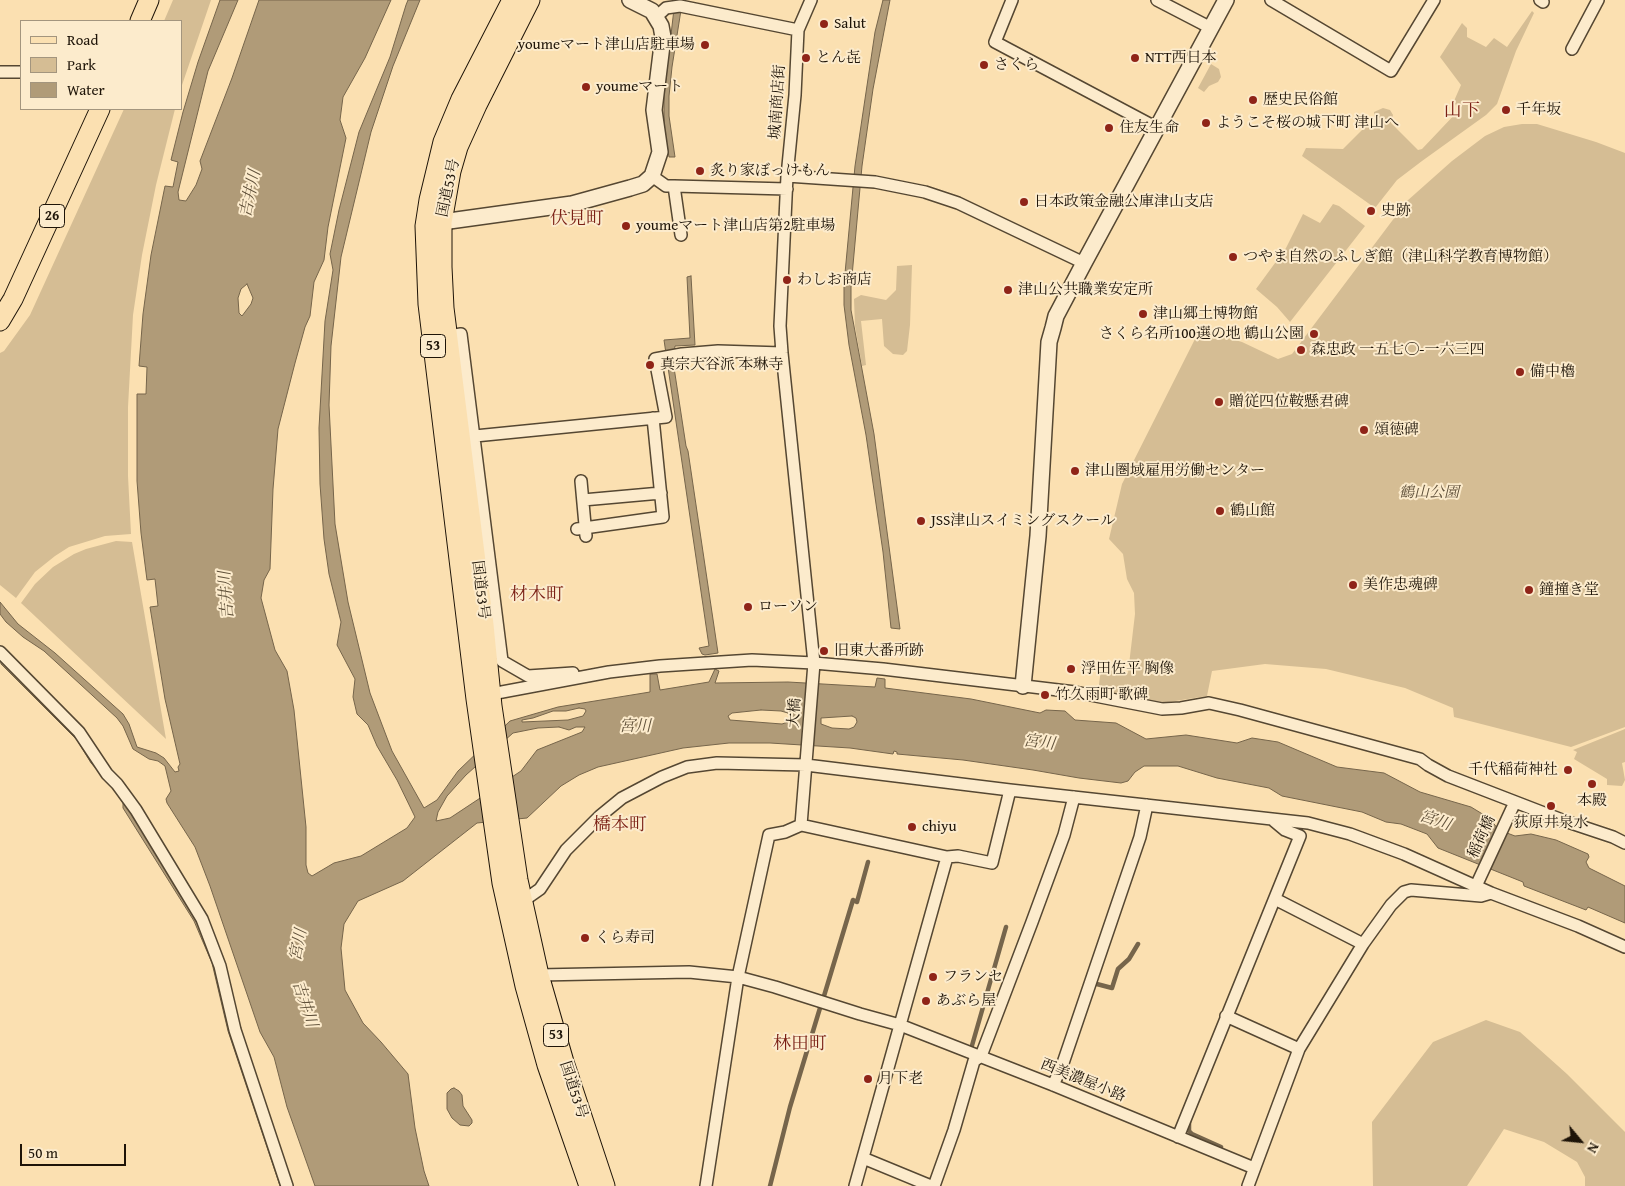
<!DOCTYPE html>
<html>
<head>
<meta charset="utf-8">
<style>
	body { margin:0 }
	#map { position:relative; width:1625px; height:1186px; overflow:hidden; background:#fbe0b1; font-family:"Gentium Book Plus",serif }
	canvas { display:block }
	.legend { position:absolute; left:20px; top:20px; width:162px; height:90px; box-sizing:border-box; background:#fcebcc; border:1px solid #a3957e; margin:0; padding:6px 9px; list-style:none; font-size:15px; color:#1e1408 }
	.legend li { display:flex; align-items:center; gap:10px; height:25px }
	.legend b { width:25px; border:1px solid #a3957e }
	.north { position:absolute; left:1555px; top:1116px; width:50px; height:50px; -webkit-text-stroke:4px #fcebcc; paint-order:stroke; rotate:118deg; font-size:14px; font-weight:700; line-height:20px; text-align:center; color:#1e1408 }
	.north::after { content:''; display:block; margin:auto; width:18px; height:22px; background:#1e1408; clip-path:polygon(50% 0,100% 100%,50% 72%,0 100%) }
	.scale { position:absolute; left:20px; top:1144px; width:106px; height:22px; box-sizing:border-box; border:2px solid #1e1408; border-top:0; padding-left:6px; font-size:15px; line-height:18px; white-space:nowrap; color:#1e1408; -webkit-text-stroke:4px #fcebcc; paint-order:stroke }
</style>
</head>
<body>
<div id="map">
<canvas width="1625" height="1186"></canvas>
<ul class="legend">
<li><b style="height:6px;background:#fbe0b1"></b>Road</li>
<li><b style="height:14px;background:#d5bd94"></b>Park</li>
<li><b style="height:14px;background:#b09b78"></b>Water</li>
</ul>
<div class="north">N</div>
<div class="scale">50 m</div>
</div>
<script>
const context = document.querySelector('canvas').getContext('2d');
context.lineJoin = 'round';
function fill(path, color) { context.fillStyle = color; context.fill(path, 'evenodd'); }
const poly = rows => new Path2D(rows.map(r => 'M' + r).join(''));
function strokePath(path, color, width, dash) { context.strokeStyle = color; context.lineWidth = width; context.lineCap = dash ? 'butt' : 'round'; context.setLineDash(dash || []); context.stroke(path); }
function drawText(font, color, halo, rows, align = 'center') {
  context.font = font + ' "Gentium Book Plus","Noto Serif JP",serif'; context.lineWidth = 4; context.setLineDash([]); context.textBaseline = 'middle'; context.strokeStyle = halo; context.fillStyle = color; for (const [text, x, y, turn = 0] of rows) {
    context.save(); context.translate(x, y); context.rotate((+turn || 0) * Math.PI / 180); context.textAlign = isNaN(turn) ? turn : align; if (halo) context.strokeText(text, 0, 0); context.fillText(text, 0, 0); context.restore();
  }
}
const green = poly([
	[173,0,211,0,181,88,181,21,164,21],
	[1532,11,1534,13,1516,51,1497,104,1486,115,1422,161,1397,180,1375,208,1302,156,1306,148,1343,149,1374,118,1374,112,1383,108,1390,110,1393,115,1391,123,1418,150,1422,149,1458,111,1454,101,1461,85,1440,57,1462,23,1467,28,1467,37,1486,47,1494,38,1507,47],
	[1211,64,1219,69,1221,77,1218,82,1209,86,1204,92,1198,88],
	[124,109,175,109,156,185,142,255,133,315,128,407,128,476,131,534,105,536,69,547,55,556,35,572,16,598,0,585,0,353,4,351,30,315],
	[1522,124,1537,124,1596,142,1625,153,1625,727,1571,747,1454,717,1453,708,1405,688,1326,669,1265,664,1212,671,1207,696,1162,703,1098,692,1101,669,1128,673,1135,614,1134,593,1127,579,1123,554,1109,539,1122,484,1195,339,1204,331,1242,342,1278,359,1292,354,1407,201,1452,161,1485,136,1504,127],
	[1333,204,1339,206,1365,226,1290,322,1277,307,1256,289,1286,248,1303,214,1320,223],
	[912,265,910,325,907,351,903,355,893,354,884,346,882,319,861,321,866,365,862,366,855,326,854,299,861,295,886,300,896,290,897,266],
	[116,541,132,542,166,739,21,603,35,584,53,567,74,554,86,549],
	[1625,729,1625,762,1622,763,1625,780,1622,786,1607,785,1607,779,1574,759,1577,752,1573,750],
	[1486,1020,1520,1032,1567,1074,1625,1132,1625,1186,1585,1186,1585,1177,1577,1162,1544,1142,1504,1129,1467,1186,1373,1186,1372,1122,1433,1042]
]);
const water = poly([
	[220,0,238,0,208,71,178,192,179,200,186,201,196,185,202,169,200,161,232,78,259,0,391,0,365,58,343,97,340,120,346,138,328,227,324,260,314,282,310,316,305,327,295,363,278,429,273,489,270,569,264,580,261,598,275,650,287,671,294,710,306,827,306,865,308,873,312,876,334,863,361,856,407,828,415,817,397,780,377,746,368,725,357,714,353,697,355,679,337,645,341,622,329,574,324,539,320,484,319,428,325,321,333,270,330,254,339,210,359,132,390,57,406,5,408,0,420,0,393,66,371,132,341,257,331,346,329,405,335,524,348,602,370,693,392,751,424,808,437,800,458,771,510,721,558,707,650,692,650,674,657,674,660,690,709,682,715,669,719,671,715,683,788,682,875,687,877,678,885,679,885,688,971,699,1040,713,1046,710,1065,711,1075,720,1116,723,1146,739,1186,735,1237,743,1252,738,1278,742,1337,767,1384,773,1420,792,1471,807,1489,818,1499,830,1515,836,1531,834,1556,840,1588,854,1589,857,1586,862,1589,868,1625,886,1625,923,1588,907,1586,910,1524,886,1523,882,1438,848,1427,834,1401,824,1386,822,1362,812,1282,796,1269,788,1217,778,1178,766,1144,766,1135,772,1128,781,1121,783,1079,778,1033,770,963,760,897,754,897,752,894,751,893,754,850,748,770,743,729,743,683,748,598,767,579,775,561,786,527,818,477,823,403,881,358,901,344,924,341,948,345,990,363,1023,381,1042,408,1074,415,1128,424,1171,429,1186,315,1186,287,1107,274,1057,260,1032,210,886,195,847,167,803,166,799,171,791,165,766,158,761,149,759,133,749,123,726,117,718,44,651,23,637,6,622,0,614,0,602,18,624,55,653,123,714,129,724,137,747,156,753,164,758,175,772,179,771,178,767,180,764,165,699,150,607,158,606,155,579,147,580,141,533,137,481,137,394,146,394,147,367,139,366,143,314,151,255,165,186,173,187,178,162,171,160,183,112,198,62,220,0],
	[247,284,253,298,251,304,242,316,239,313,238,298,241,289,247,284],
	[579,708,585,709,586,711,583,716,568,720,522,722,522,720,533,718,553,711,566,711,579,708],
	[761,710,781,711,788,713,790,718,788,722,782,724,730,720,728,716,732,713,761,710],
	[852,716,856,718,857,722,854,727,849,729,832,728,821,724,821,718,852,716],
	[559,727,569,730,576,727,585,727,582,732,537,750,521,771,450,818,436,821,438,812,447,796,466,775,513,733,538,728,559,727],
	[883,0,890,0,873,89,862,166,851,287,851,310,874,434,900,629,891,628,883,552,866,435,849,345,844,305,844,284,855,166,875,32,883,0],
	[674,9,681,10,672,67,669,96,669,116,675,157,669,157,664,128,664,95,674,9],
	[691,276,695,345,675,346,673,361,686,446,688,451,718,653,705,655,702,654,699,648,709,646,664,340,690,338,687,277,691,276],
	[0,653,79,735,116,784,200,920,285,1186,280,1186,228,1031,212,963,194,921,123,808,123,803,110,784,91,763,77,740,1,664,0,653],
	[454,1088,459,1091,462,1095,463,1106,472,1120,472,1123,469,1126,460,1125,452,1118,447,1109,447,1093,451,1089,454,1088]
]);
const stream = poly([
	[1093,983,1112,988,1118,969,1129,959,1138,944],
	[824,996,853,900,857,902,868,862],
	[971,1049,1006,927],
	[1189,1121,1189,1131,1192,1134,1221,1147],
	[770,1186,790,1107,820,1008]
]);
const minor = poly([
	[1012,0,995,42,1157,128],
	[1157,0,1211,28],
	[1271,0,1391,71,1434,0],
	[1540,0,1543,2],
	[656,17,666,8,680,6,798,30],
	[1572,49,1598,0],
	[0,72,21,72],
	[652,176,666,186,674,186,787,189],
	[787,176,875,182,925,192,958,203,1084,263],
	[674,186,681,235],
	[448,336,461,334,502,661,528,676,573,673],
	[475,436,666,417,655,359,682,354,718,351,782,353],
	[581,481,586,536],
	[583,500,661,493],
	[577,529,663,517,653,418],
	[0,652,79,732,107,774,117,784,136,810,202,919,220,966,235,1030,287,1186],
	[486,695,609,672,660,666,752,660,814,663,883,669,1075,692,1162,709,1181,708,1209,703,1240,710,1420,759,1428,765,1448,776,1562,820,1613,837,1625,843],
	[801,825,814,663,782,353,780,326,787,176,795,95,798,30,811,0],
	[1476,886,1515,802],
	[1275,899,1363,944],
	[518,902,523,901,540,889,566,850,600,816,622,798,662,777,687,767,717,763,806,765,1010,790,1308,823,1350,834,1404,854,1491,893,1578,926,1625,947],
	[539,975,689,972,738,977,775,987,860,1014,900,1025,1053,1085,1254,1168],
	[1226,1016,1299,1049],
	[1053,1085,1062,1066,1140,837,1147,805],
	[1178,1137,1300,836,1285,830,1273,820],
	[863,1158,931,1186],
	[706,1186,738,977,769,835,785,832,801,825,947,857,958,856,992,863,1010,790],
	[855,1186,947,857],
	[934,1186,954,1130,974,1061,981,1056,1032,922,1064,835,1074,797],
	[1248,1186,1299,1049,1363,944,1391,905,1404,892,1411,890,1481,896,1491,893]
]);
const tertiary = poly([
	[442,222,572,204,630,188,643,184,652,176,660,152,654,110,663,37,661,26,652,11,630,0],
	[1023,686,1038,536,1049,342,1053,328,1056,316,1084,263,1226,0]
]);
const primary = poly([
	[140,21,149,0],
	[0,321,13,299,100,109]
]);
const trunk = poly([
	[512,0,461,99,443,142,429,200,425,226,428,304,476,699,502,883,525,986,547,1065,589,1186],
	[530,0,477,105,458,147,451,171,442,222,442,267,444,308,484,625,492,706,518,880,539,975,564,1062,605,1186]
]);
const markers = [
	[824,24,5,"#8f2418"],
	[705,45,5,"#8f2418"],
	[806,58,5,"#8f2418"],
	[1135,58,5,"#8f2418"],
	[984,65,5,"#8f2418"],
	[586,87,5,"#8f2418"],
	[1253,100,5,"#8f2418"],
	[1506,110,5,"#8f2418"],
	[1206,123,5,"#8f2418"],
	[1109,128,5,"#8f2418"],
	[700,171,5,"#8f2418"],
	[1024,202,5,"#8f2418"],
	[1371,211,5,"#8f2418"],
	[626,226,5,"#8f2418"],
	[1233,257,5,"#8f2418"],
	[787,280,5,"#8f2418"],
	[1008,290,5,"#8f2418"],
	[1143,314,5,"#8f2418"],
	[1314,334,5,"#8f2418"],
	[1301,350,5,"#8f2418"],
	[650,365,5,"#8f2418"],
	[1520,372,5,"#8f2418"],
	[1219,402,5,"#8f2418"],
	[1364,430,5,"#8f2418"],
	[1075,471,5,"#8f2418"],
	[1220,511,5,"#8f2418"],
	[921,521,5,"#8f2418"],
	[1353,585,5,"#8f2418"],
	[1529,590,5,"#8f2418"],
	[748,607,5,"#8f2418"],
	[824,651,5,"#8f2418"],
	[1071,669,5,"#8f2418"],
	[1045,695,5,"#8f2418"],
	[1568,770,5,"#8f2418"],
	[1592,784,5,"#8f2418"],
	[1551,806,5,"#8f2418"],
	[912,827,5,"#8f2418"],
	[585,938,5,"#8f2418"],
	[933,977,5,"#8f2418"],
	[926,1001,5,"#8f2418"],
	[868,1079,5,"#8f2418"]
];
const shields = [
	[52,216,25],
	[433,346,25],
	[556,1035,25]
];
const shieldNames = [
	["26",52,216],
	["53",433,346],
	["53",556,1035]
];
const poiNames = [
	["Salut",834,24],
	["youmeマート津山店駐車場",695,45,"right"],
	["とん㐂",816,58],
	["NTT西日本",1145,58],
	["さくら",994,65],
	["youmeマート",596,87],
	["歴史民俗館",1263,100],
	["千年坂",1516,110],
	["ようこそ桜の城下町 津山へ",1216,123],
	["住友生命",1119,128],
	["炙り家ぼっけもん",710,171],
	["日本政策金融公庫津山支店",1034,202],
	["史跡",1381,211],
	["youmeマート津山店第2駐車場",636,226],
	["つやま自然のふしぎ館（津山科学教育博物館）",1243,257],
	["わしお商店",797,280],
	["津山公共職業安定所",1018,290],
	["津山郷土博物館",1153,314],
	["さくら名所100選の地 鶴山公園",1304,334,"right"],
	["森忠政 一五七〇-一六三四",1311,350],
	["真宗大谷派 本琳寺",660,365],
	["備中櫓",1530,372],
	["贈従四位鞍懸君碑",1229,402],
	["頌徳碑",1374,430],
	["津山圏域雇用労働センター",1085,471],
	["鶴山館",1230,511],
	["JSS津山スイミングスクール",931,521],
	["美作忠魂碑",1363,585],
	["鐘撞き堂",1539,590],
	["ローソン",758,607],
	["旧東大番所跡",834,651],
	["浮田佐平 胸像",1081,669],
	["竹久雨町 歌碑",1055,695],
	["千代稲荷神社",1558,770,"right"],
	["本殿",1592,801,"center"],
	["荻原井泉水",1551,823,"center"],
	["chiyu",922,827],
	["くら寿司",595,938],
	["フランセ",943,977],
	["あぶら屋",936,1001],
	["月下老",878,1079]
];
const streetNames = [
	["城南商店街",778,102,-86],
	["国道53号",449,188,-78],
	["国道53号",480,590,83],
	["大橋",795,713,-86],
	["稲荷橋",1482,837,-65],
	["西美濃屋小路",1083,1081,22],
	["国道53号",573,1090,72]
];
const parkNames = [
	["鶴山公園",1429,493]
];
const waterNames = [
	["吉井川",251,194,-78],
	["吉井川",227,595,-94],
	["宮川",635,727],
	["宮川",1039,743,7],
	["宮川",1435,821,19],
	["宮川",299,945,-79],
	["吉井川",304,1004,72]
];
const quarterNames = [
	["山下",1462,111],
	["伏見町",577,219],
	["材木町",537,595],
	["橋本町",620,825],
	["林田町",800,1044]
];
fill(green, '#d5bd94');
fill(water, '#b09b78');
strokePath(water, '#76654b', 1);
strokePath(stream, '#76654b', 4.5);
strokePath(minor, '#554732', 14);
strokePath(tertiary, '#554732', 18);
strokePath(primary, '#1e1408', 21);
strokePath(trunk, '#1e1408', 21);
strokePath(minor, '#fcebcc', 11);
strokePath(tertiary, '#fcebcc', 15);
strokePath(primary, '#fbe0b1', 19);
strokePath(trunk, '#fbe0b1', 19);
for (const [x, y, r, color] of markers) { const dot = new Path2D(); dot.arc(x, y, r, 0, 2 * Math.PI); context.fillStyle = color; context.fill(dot); strokePath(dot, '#fcebcc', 2); }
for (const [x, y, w] of shields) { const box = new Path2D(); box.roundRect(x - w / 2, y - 11.5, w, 23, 4); context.fillStyle = '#fcebcc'; context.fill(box); strokePath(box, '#1e1408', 1); }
drawText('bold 14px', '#1e1408', null, shieldNames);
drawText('15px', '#1e1408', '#fcebcc', poiNames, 'left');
drawText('15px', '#1e1408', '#fcebcc', streetNames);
drawText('italic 15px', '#5e4f39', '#fcebcc', parkNames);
drawText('italic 16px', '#60513a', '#fcebcc', waterNames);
drawText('18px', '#7a1f14', '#fcebcc', quarterNames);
</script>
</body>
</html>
